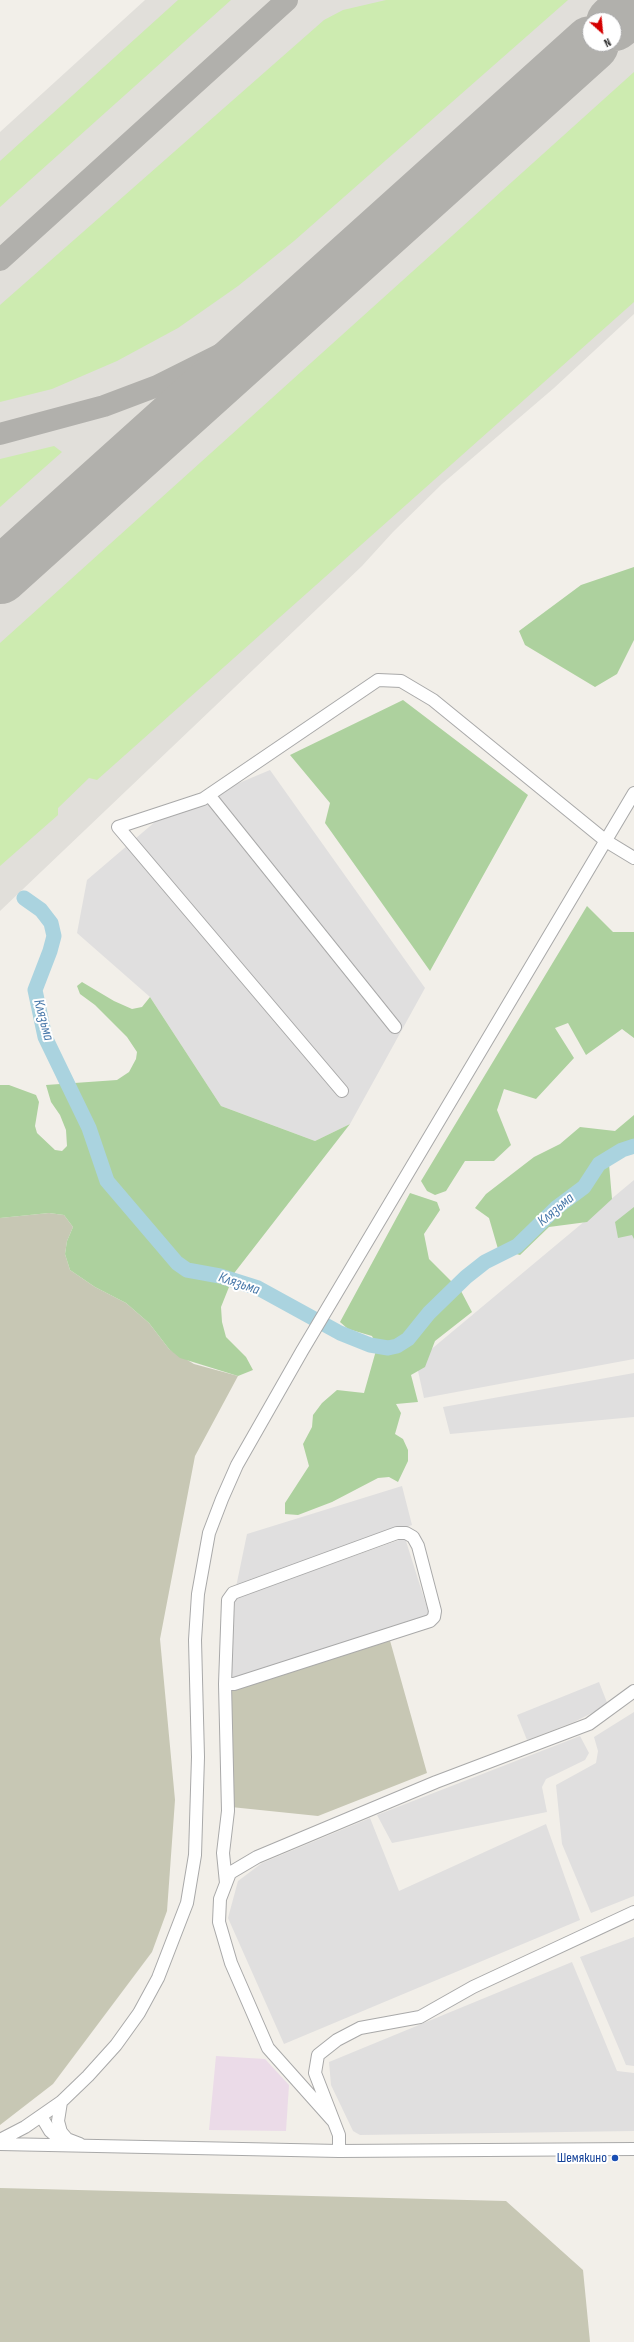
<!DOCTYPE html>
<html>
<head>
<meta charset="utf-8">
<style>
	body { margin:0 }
	#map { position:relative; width:634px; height:2342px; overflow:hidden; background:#f2efe9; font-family:"Sofia Sans Condensed",sans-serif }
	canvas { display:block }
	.north { position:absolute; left:582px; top:12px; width:40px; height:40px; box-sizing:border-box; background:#fff; border:1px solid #a7a7a7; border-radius:50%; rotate:153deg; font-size:11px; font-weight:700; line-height:16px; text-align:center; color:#222 }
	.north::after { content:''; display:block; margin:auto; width:14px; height:18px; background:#d40000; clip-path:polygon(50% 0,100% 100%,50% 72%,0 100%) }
</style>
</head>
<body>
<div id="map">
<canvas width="634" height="2342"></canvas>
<div class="north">N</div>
</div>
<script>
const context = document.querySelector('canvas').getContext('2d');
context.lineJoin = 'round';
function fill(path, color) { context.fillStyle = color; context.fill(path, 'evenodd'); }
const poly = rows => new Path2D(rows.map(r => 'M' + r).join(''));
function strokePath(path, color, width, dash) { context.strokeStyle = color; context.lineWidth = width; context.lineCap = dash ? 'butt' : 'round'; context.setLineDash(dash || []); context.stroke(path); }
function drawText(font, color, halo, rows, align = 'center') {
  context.font = font + ' "Sofia Sans Condensed",sans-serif'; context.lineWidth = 4; context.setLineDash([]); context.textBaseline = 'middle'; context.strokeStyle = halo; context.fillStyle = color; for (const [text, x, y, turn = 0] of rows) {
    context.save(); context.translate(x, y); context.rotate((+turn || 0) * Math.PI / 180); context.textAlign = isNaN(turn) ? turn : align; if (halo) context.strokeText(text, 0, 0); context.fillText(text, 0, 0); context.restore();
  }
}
const residential = poly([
	[270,770,425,988,350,1124,315,1141,221,1106,150,997,77,933,87,880,163,815],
	[634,1180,634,1359,424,1398,416,1362],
	[634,1373,634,1417,450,1434,443,1407],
	[402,1486,412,1525,236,1587,247,1534],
	[405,1538,430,1617,230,1680,235,1598],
	[599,1682,608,1705,574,1722,527,1740,517,1715],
	[634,1712,634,1896,591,1913,562,1844,556,1785,596,1763,598,1751,594,1737],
	[580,1736,589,1753,585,1760,546,1779,542,1787,547,1812,392,1843,377,1815],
	[370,1818,399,1891,546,1824,580,1920,284,2044,228,1918,238,1881,262,1863],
	[634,1937,634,2066,626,2065,580,1957],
	[572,1962,617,2071,634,2073,634,2131,360,2135,353,2131,331,2085,329,2062]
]);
const industrial = poly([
	[216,2056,265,2059,289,2085,286,2131,209,2130]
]);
const airport = poly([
	[145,0,634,0,634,314,554,388,442,484,393,532,362,566,0,911,0,132],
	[590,20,614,20,614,44,590,44]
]);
const construction = poly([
	[49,1213,64,1215,73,1227,67,1241,65,1254,70,1270,95,1287,126,1303,149,1323,169,1349,194,1364,238,1376,195,1456,160,1639,175,1800,167,1911,152,1952,53,2084,0,2125,0,1218],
	[389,1637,427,1773,318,1816,231,1807,228,1690],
	[0,2188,506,2201,583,2270,590,2342,0,2342]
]);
const grass = poly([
	[178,0,231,0,0,207,0,161],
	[386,0,568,0,294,241,238,286,178,328,117,361,52,389,0,402,0,305,324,20,343,10],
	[634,72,634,302,97,780,89,778,58,808,58,815,0,866,0,643],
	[54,446,62,452,0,507,0,459]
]);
const forest = poly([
	[634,567,634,640,617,674,595,687,525,645,519,631,581,585],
	[403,700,528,795,430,971,325,823,330,803,290,755],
	[587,906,613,932,634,932,634,1038,622,1029,586,1055,568,1023,555,1028,574,1058,536,1099,504,1089,497,1110,511,1145,494,1161,465,1161,446,1191,435,1195,427,1191,421,1181],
	[82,982,114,1001,132,1009,142,1007,150,997,221,1106,315,1141,350,1124,235,1272,221,1307,222,1322,226,1337,246,1357,253,1370,238,1376,180,1358,169,1349,149,1323,126,1303,95,1287,70,1270,65,1254,67,1241,73,1227,64,1215,49,1213,0,1218,0,1085,9,1085,36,1095,39,1102,35,1126,37,1133,55,1150,62,1151,67,1146,66,1130,60,1115,51,1102,46,1085,117,1080,129,1072,136,1059,137,1052,127,1037,95,1005,80,994,77,986],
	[634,1115,634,1148,609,1164,612,1199,587,1222,549,1227,520,1255,498,1249,489,1218,475,1208,486,1194,534,1157,560,1144,580,1127,615,1131],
	[410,1193,437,1202,440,1210,424,1234,429,1259,461,1291,472,1312,435,1341,425,1367,411,1375,418,1402,396,1404,401,1413,395,1434,403,1439,408,1450,408,1461,398,1482,389,1477,378,1478,332,1502,298,1515,285,1514,285,1503,309,1466,303,1444,312,1427,313,1415,322,1403,337,1390,364,1393,377,1347,372,1336,348,1329,340,1322],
	[634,1207,634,1239,632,1235,618,1238,615,1222]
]);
const river = poly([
	[24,898,41,910,51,923,54,936,50,951,35,990,45,1037,89,1128,107,1181,177,1263,187,1270,220,1276,258,1288,340,1333,370,1345,388,1348,397,1346,408,1339,429,1313,466,1277,485,1262,517,1246,556,1208,584,1187,599,1164,622,1150,634,1146]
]);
const taxiway = poly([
	[0,260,287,0],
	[0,434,104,406,157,386,231,349,272,323,329,280]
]);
const runway = poly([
	[614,23,634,5],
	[0,576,591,44]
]);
const minor = poly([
	[209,795,395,1027],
	[342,1091,118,827,203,799,378,680,401,681,433,700,606,841,634,858],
	[225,1684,234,1684,430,1621,434,1617,435,1611,418,1546,413,1537,406,1533,397,1533,233,1593,228,1600,225,1684,228,1811,223,1853,226,1883],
	[61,2102,58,2121,61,2132,67,2139,80,2144],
	[41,2116,50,2131,57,2137,67,2139],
	[334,2122,268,2048,231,1963,219,1922,220,1899,230,1873,257,1857,436,1782,589,1724,634,1691],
	[0,2140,25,2127,61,2102,88,2076,116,2045,139,2013,158,1978,187,1903,195,1855,198,1757,195,1640,198,1594,209,1533,222,1499,237,1465,302,1351,634,793],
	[0,2144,339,2151,634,2149],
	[339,2151,339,2135,315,2073,318,2055,337,2040,360,2028,420,2017,473,1987,634,1912]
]);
const markers = [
	[615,2158,4,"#1a4fb4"]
];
const transitNames = [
	["Шемякино",607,2158]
];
const waterNames = [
	["Клязьма",43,1020,75],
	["Клязьма",556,1210,-40],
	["Клязьма",239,1284,19]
];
fill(residential, '#e0dfdf');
fill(industrial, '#ebdbe8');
fill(airport, '#e1dfda');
fill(construction, '#c7c7b4');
fill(grass, '#cdebb0');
fill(forest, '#add19e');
strokePath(river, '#aad3df', 15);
strokePath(taxiway, '#b1b0ac', 22);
strokePath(runway, '#b1b0ac', 56);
strokePath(minor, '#a9a9a9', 14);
strokePath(minor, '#fff', 12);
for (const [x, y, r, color] of markers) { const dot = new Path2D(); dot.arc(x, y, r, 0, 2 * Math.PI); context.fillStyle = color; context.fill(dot); strokePath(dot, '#fff', 1.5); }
drawText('14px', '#164399', '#fff', transitNames, 'right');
drawText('italic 15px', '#4a7aab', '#fff', waterNames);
</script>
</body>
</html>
